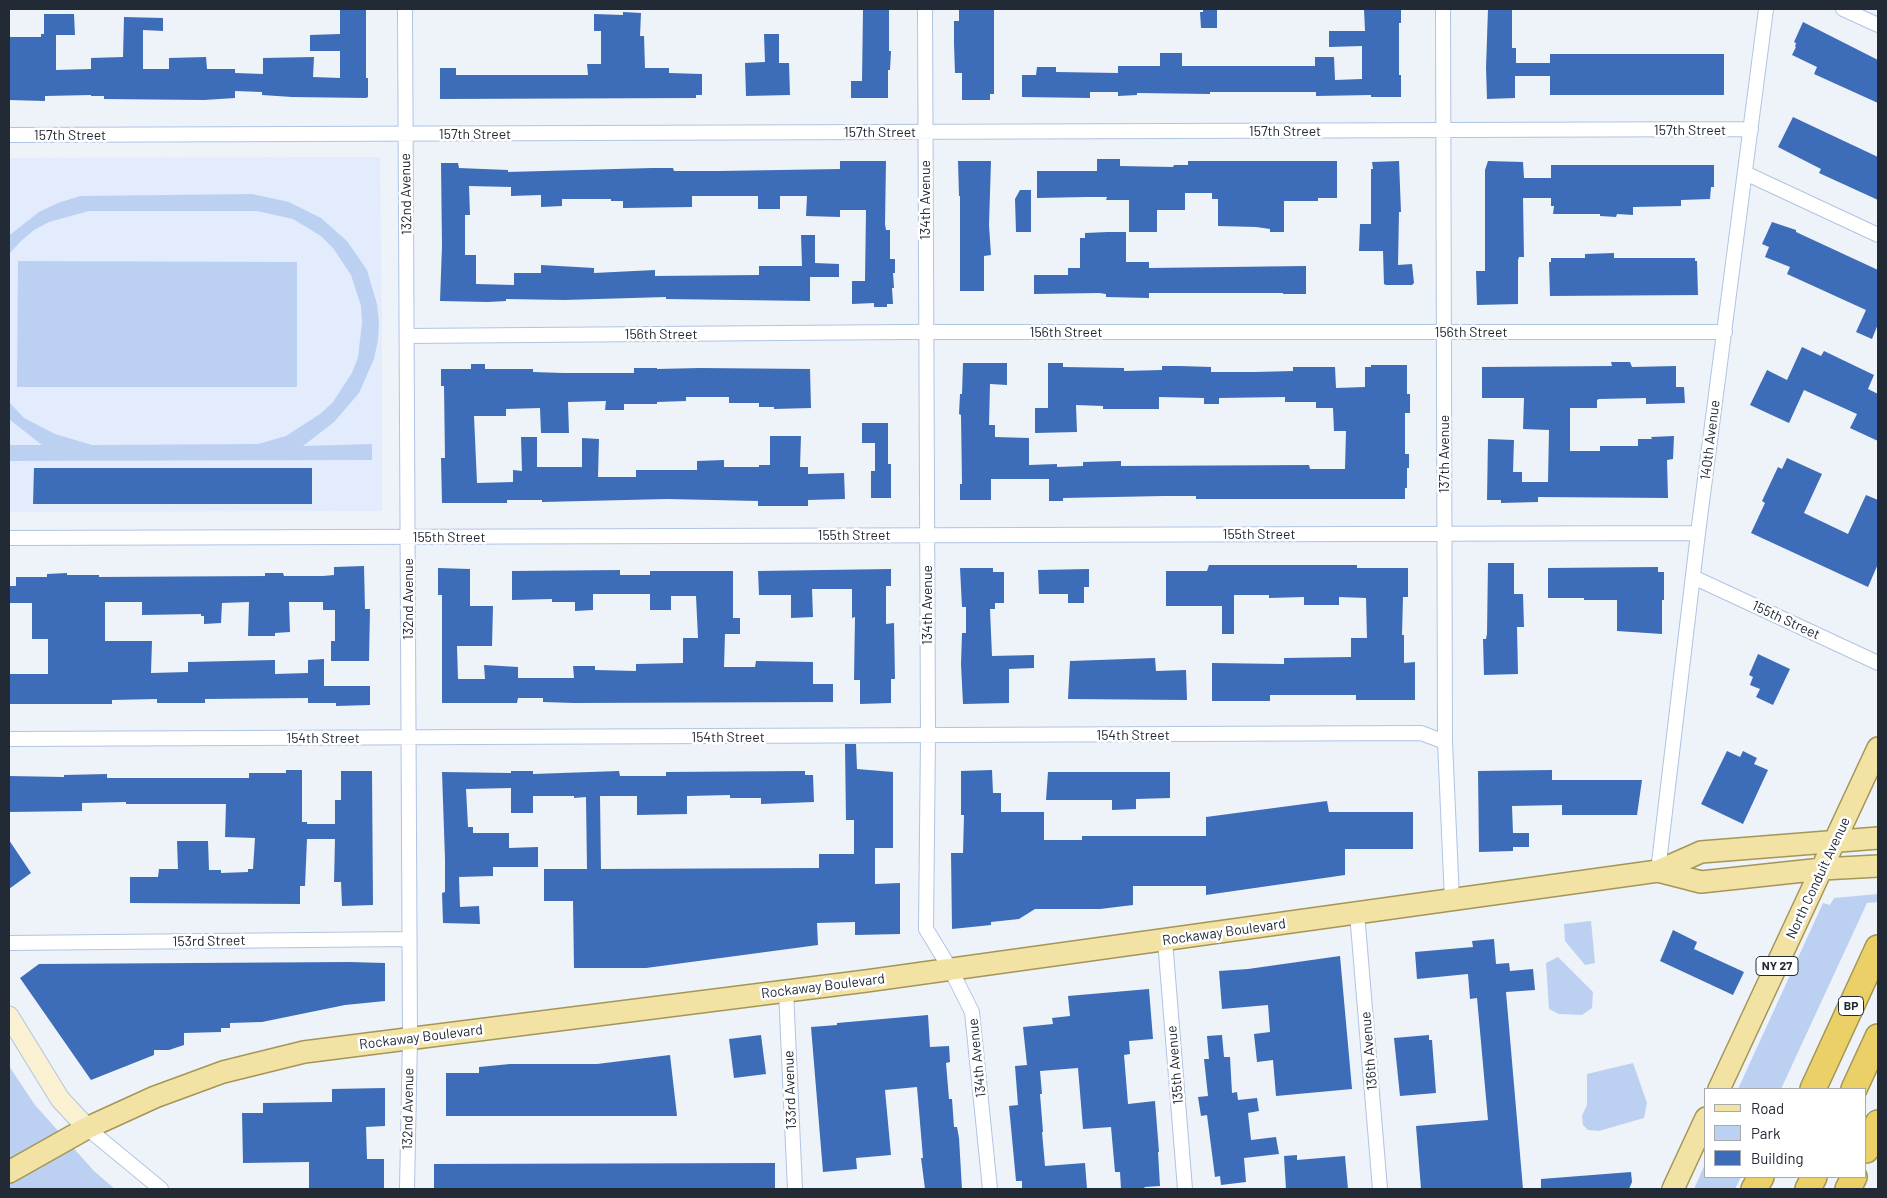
<!DOCTYPE html>
<html>
<head>
<meta charset="utf-8">
<style>
	body { margin:0 }
	#map { position:relative; width:1887px; height:1198px; overflow:hidden; background:#eef2f9; font-family:Barlow,sans-serif }
	canvas { display:block }
	.frame { position:absolute; inset:0; border:10px solid #222a36; pointer-events:none }
	.legend { position:absolute; left:1704px; top:1088px; width:162px; height:90px; box-sizing:border-box; background:#fff; border:1px solid #a7aaaf; margin:0; padding:6px 9px; list-style:none; font-size:15px; color:#222a36 }
	.legend li { display:flex; align-items:center; gap:10px; height:25px }
	.legend b { width:25px; border:1px solid #a7aaaf }
</style>
</head>
<body>
<div id="map">
<canvas width="1887" height="1198"></canvas>
<div class="frame"></div>
<ul class="legend">
<li><b style="height:6px;background:#f2e3a4"></b>Road</li>
<li><b style="height:14px;background:#bcd1f1"></b>Park</li>
<li><b style="height:14px;background:#3d6db8"></b>Building</li>
</ul>
</div>
<script>
const context = document.querySelector('canvas').getContext('2d');
context.lineJoin = 'round';
function fill(path, color) { context.fillStyle = color; context.fill(path, 'evenodd'); }
const poly = rows => new Path2D(rows.map(r => 'M' + r).join(''));
function strokePath(path, color, width, dash) { context.strokeStyle = color; context.lineWidth = width; context.lineCap = dash ? 'butt' : 'round'; context.setLineDash(dash || []); context.stroke(path); }
function drawText(font, color, halo, rows, align = 'center') {
  context.font = font + ' Barlow,sans-serif'; context.lineWidth = 5; context.setLineDash([]); context.textBaseline = 'middle'; context.strokeStyle = halo; context.fillStyle = color; for (const [text, x, y, turn = 0] of rows) {
    context.save(); context.translate(x, y); context.rotate((+turn || 0) * Math.PI / 180); context.textAlign = isNaN(turn) ? turn : align; if (halo) context.strokeText(text, 0, 0); context.fillText(text, 0, 0); context.restore();
  }
}
const built = poly([
	[380,157,382,332,382,511,9,512,9,158]
]);
const green = poly([
	[252,194,289,202,321,218,347,241,367,270,377,304,379,322,378,340,374,359,359,393,347,407,334,422,303,446,372,444,372,460,9,461,9,445,42,445,9,419,9,402,24,418,55,434,92,445,258,444,286,436,320,414,333,402,352,373,358,357,362,323,361,306,351,275,333,248,321,236,293,219,257,211,89,211,49,222,34,230,21,241,9,254,9,236,11,234,39,212,58,203,80,196],
	[18,261,297,262,297,387,17,387],
	[1878,894,1878,902,1867,903,1781,1089,1738,1089,1823,903,1830,905,1834,898],
	[1591,921,1595,963,1585,965,1565,941,1564,924],
	[1558,957,1593,992,1592,1008,1582,1015,1559,1014,1549,1009,1546,963],
	[1633,1063,1647,1103,1644,1118,1599,1131,1588,1130,1583,1125,1582,1116,1587,1105,1587,1074],
	[9,1066,35,1105,94,1171,115,1189,9,1189],
	[1706,1162,1706,1177,1741,1177,1735,1189,1694,1189]
]);
const building = poly([
	[340,9,366,9,366,78,368,78,368,97,366,98,292,97,262,95,262,92,235,91,235,98,204,100,104,99,104,96,91,96,91,95,45,96,45,101,9,100,10,37,41,37,41,34,44,34,44,14,74,14,75,35,56,35,56,70,91,69,91,58,123,57,124,17,163,18,163,31,143,30,143,69,169,69,169,58,206,57,207,69,235,69,235,73,263,74,263,58,314,57,313,77,340,78,340,51,310,51,310,35,340,34],
	[863,9,889,9,889,51,891,51,890,70,888,70,888,98,851,98,851,81,862,81],
	[959,9,994,9,994,94,990,94,990,100,962,100,962,73,955,73,954,44,954,21,959,21],
	[1203,9,1217,9,1217,28,1201,28,1200,12,1203,12],
	[1364,9,1401,9,1401,23,1399,23,1399,75,1401,75,1401,97,1371,97,1371,95,1316,96,1316,92,1210,92,1210,94,1137,93,1137,95,1118,96,1118,92,1090,92,1090,98,1022,97,1022,75,1036,75,1037,67,1056,67,1056,72,1118,73,1118,66,1160,66,1160,53,1182,53,1182,66,1315,66,1315,57,1334,57,1335,80,1362,79,1362,46,1329,47,1329,31,1365,31],
	[1488,9,1512,9,1512,48,1516,48,1516,63,1550,63,1550,54,1724,54,1724,95,1550,95,1550,76,1515,76,1515,98,1487,99,1486,68],
	[623,12,641,13,640,36,644,36,645,68,669,68,669,73,702,74,702,95,696,95,696,98,440,99,440,68,456,68,456,75,588,75,587,64,601,64,601,31,594,31,594,14,623,15],
	[1803,22,1878,60,1878,103,1814,74,1817,67,1792,55,1796,47,1795,47,1796,43,1794,42],
	[764,34,779,34,779,63,789,63,790,95,746,96,745,63,765,62],
	[1793,117,1878,157,1878,200,1819,173,1821,169,1778,147],
	[1097,159,1120,159,1120,166,1173,167,1174,165,1188,165,1188,161,1337,161,1337,198,1318,198,1318,201,1284,201,1284,232,1270,232,1270,229,1256,227,1218,226,1218,199,1212,199,1212,193,1185,193,1185,210,1157,210,1157,232,1129,232,1129,200,1106,200,1107,197,1085,197,1037,198,1037,171,1097,171],
	[840,161,886,161,885,224,886,230,890,230,890,259,895,259,895,273,893,273,894,288,892,288,893,304,887,304,887,307,874,307,874,303,852,304,852,281,865,281,866,210,840,210,840,217,806,216,807,196,780,196,780,209,758,209,758,196,692,196,692,207,623,208,623,201,611,201,611,199,562,199,562,206,541,207,541,195,511,196,511,187,469,186,470,215,465,215,465,255,476,255,476,284,514,285,514,273,541,273,541,265,594,268,594,273,655,270,655,276,759,275,759,266,802,266,801,235,815,235,815,263,839,264,839,277,810,277,810,301,666,299,666,297,564,300,506,299,506,301,488,302,440,301,442,246,441,163,458,163,459,168,508,170,508,172,652,168,673,168,674,171,719,171,840,169],
	[958,161,991,161,989,225,991,255,984,256,984,291,960,291,960,196,959,196],
	[1399,161,1401,212,1399,212,1398,265,1412,264,1414,283,1412,285,1386,285,1384,284,1383,251,1359,251,1360,224,1371,224,1371,169,1373,169,1372,162],
	[1488,161,1523,162,1524,178,1551,178,1551,165,1714,165,1714,187,1711,187,1710,199,1681,200,1681,206,1633,207,1633,215,1617,214,1616,217,1600,216,1600,214,1553,214,1554,206,1551,206,1551,198,1523,198,1524,257,1519,257,1518,260,1518,304,1477,305,1476,271,1485,271,1485,170],
	[1020,190,1031,190,1031,232,1016,232,1015,199],
	[1772,222,1796,230,1796,232,1878,270,1878,324,1872,339,1856,332,1866,310,1787,274,1790,267,1765,257,1769,247,1762,244],
	[1108,232,1126,232,1126,262,1149,262,1149,268,1306,266,1306,294,1283,294,1283,293,1149,293,1149,298,1106,297,1106,294,1099,293,1034,294,1034,275,1068,275,1068,268,1080,268,1080,238,1085,238,1085,233],
	[1614,253,1614,258,1695,258,1695,261,1697,261,1698,295,1550,296,1549,262,1551,262,1551,258,1585,258,1585,254],
	[1802,347,1821,356,1824,351,1874,375,1868,389,1878,394,1878,441,1850,428,1857,414,1804,390,1789,423,1750,405,1767,370,1787,380],
	[1611,362,1630,362,1632,367,1676,366,1676,387,1684,387,1685,403,1646,404,1646,398,1599,399,1597,400,1597,408,1570,408,1570,451,1600,451,1600,446,1638,446,1638,439,1652,439,1651,437,1674,436,1673,459,1667,460,1668,498,1538,497,1538,502,1501,503,1501,500,1487,500,1488,439,1514,440,1513,472,1522,472,1522,482,1548,482,1549,430,1523,429,1524,398,1482,398,1482,367,1612,366],
	[963,363,1007,363,1007,385,990,384,989,425,995,425,995,437,1029,438,1029,465,1057,464,1057,467,1083,466,1083,462,1121,461,1121,466,1309,465,1310,469,1345,469,1346,431,1334,431,1333,408,1316,408,1316,402,1285,402,1285,397,1219,398,1219,404,1204,404,1204,398,1159,397,1159,409,1103,409,1103,406,1076,405,1077,432,1035,433,1035,408,1048,408,1048,363,1063,363,1063,367,1124,368,1124,371,1162,370,1162,366,1180,366,1211,367,1211,372,1255,372,1293,371,1293,367,1335,367,1336,388,1365,387,1365,367,1371,367,1371,365,1407,365,1407,394,1410,394,1410,413,1405,413,1405,454,1409,454,1409,468,1407,468,1407,488,1405,488,1405,499,1196,499,1196,496,1164,496,1063,498,1063,501,1049,501,1049,479,991,479,991,500,960,500,960,484,962,484,961,415,959,414,960,394,962,394],
	[471,364,485,364,485,369,533,369,533,372,563,373,634,373,634,368,657,368,657,369,700,368,810,369,811,408,774,409,774,407,759,407,759,403,729,403,729,397,686,397,686,401,657,402,657,404,624,404,624,410,605,410,606,401,568,402,569,433,541,433,540,408,506,409,506,416,474,416,477,483,513,482,513,470,522,471,521,437,537,437,537,467,582,467,582,438,599,439,598,477,636,477,636,470,697,470,697,461,724,460,724,467,759,467,759,465,770,465,770,436,801,436,800,467,808,467,808,474,844,473,845,499,808,500,808,506,758,506,758,501,667,499,542,502,542,500,507,500,507,503,442,503,441,458,445,458,444,386,441,386,441,369,471,369],
	[862,423,888,423,888,464,891,464,891,498,871,498,871,471,875,471,875,443,862,443],
	[1787,458,1822,474,1804,513,1848,534,1866,495,1878,500,1878,564,1868,587,1751,533,1765,503,1762,501,1778,467,1782,469],
	[34,468,312,468,312,504,33,504],
	[1488,563,1514,563,1514,594,1523,594,1524,627,1517,627,1518,674,1484,675,1483,639,1486,639,1487,634],
	[1209,565,1357,565,1357,568,1408,568,1408,597,1403,597,1402,635,1404,635,1404,663,1415,662,1415,700,1356,700,1356,695,1270,695,1270,701,1212,701,1212,663,1284,664,1284,658,1351,657,1351,638,1367,638,1366,598,1339,597,1339,605,1304,605,1304,597,1269,598,1269,595,1234,595,1234,634,1222,634,1222,606,1166,606,1166,571,1207,571],
	[364,566,365,609,370,609,369,661,331,661,331,641,335,641,335,610,323,610,323,602,289,602,290,632,275,633,275,636,248,636,249,602,222,603,221,623,204,624,204,616,201,616,201,614,142,615,142,602,105,602,105,641,152,641,151,673,188,672,188,662,275,660,275,674,308,673,308,660,324,659,324,686,370,686,370,705,336,706,336,703,308,703,308,698,205,699,205,703,157,703,157,699,112,700,112,704,9,704,9,674,48,674,48,639,32,639,32,603,9,603,9,586,16,586,16,577,47,577,47,574,67,573,67,575,99,575,99,577,265,576,265,573,283,573,284,576,323,576,334,575,334,567],
	[1658,567,1658,572,1664,572,1664,600,1662,600,1662,634,1617,631,1617,600,1584,600,1584,598,1548,598,1548,568],
	[438,568,470,569,470,606,493,606,492,646,457,646,458,679,485,679,484,665,518,667,518,678,574,678,573,666,595,666,595,670,636,671,636,664,683,663,683,638,698,638,696,596,671,596,671,610,650,610,650,594,593,594,593,610,575,611,575,602,552,602,552,599,512,600,512,571,620,570,620,575,650,575,650,571,733,571,733,618,740,618,740,634,725,634,724,667,755,667,756,661,813,662,813,684,833,684,833,702,574,703,543,702,543,698,518,698,517,703,442,703,442,595,438,595],
	[960,568,993,568,993,572,1004,572,1004,603,995,603,995,609,990,609,992,656,1034,655,1034,668,1009,669,1009,703,963,704,961,664,962,633,966,633,966,607,962,607],
	[891,569,891,586,886,586,886,624,894,623,895,679,891,679,891,703,860,704,860,680,854,680,855,617,852,618,852,589,812,589,813,617,791,618,791,595,759,595,758,571],
	[1089,569,1089,587,1084,587,1084,603,1068,603,1068,594,1039,594,1038,570],
	[1758,654,1790,669,1773,705,1756,697,1760,689,1750,685,1753,677,1749,675],
	[1155,658,1156,671,1186,670,1187,700,1068,699,1070,661],
	[845,744,856,744,857,769,893,772,893,848,875,848,875,884,900,883,900,934,855,935,855,922,817,923,818,945,646,968,574,968,573,901,544,901,544,869,587,869,586,797,574,798,574,796,533,796,533,813,511,813,511,788,466,789,468,827,473,827,473,833,509,833,509,848,538,847,538,867,493,867,493,876,459,877,460,907,479,906,480,924,443,923,442,893,445,892,445,859,442,772,511,773,511,771,533,771,533,774,619,771,620,776,666,776,666,772,805,771,805,775,813,775,814,802,761,804,761,798,730,798,730,795,687,796,687,814,637,815,637,796,600,796,601,869,819,868,819,854,854,854,854,820,846,820],
	[1727,751,1740,757,1743,751,1757,758,1754,764,1768,770,1743,824,1701,804],
	[286,770,302,770,302,822,307,822,307,824,335,824,335,800,341,800,341,771,372,771,373,905,342,906,341,882,334,882,335,839,307,839,305,886,300,886,300,904,130,903,130,877,158,877,159,869,178,869,177,841,208,841,209,870,221,870,221,873,248,872,248,869,253,869,255,838,225,837,226,804,126,804,126,802,82,803,82,811,9,812,9,776,64,777,64,775,107,774,107,778,249,778,249,773,286,773],
	[992,770,993,793,1001,793,1001,812,1044,812,1044,840,1082,840,1082,836,1206,836,1206,817,1327,801,1329,812,1413,812,1413,849,1345,849,1345,875,1206,895,1206,886,1133,886,1133,905,1100,909,1035,909,1019,919,991,922,991,925,952,929,951,853,963,853,964,815,961,815,961,771],
	[1552,770,1552,780,1642,780,1637,815,1562,815,1562,805,1512,806,1513,833,1529,833,1529,847,1513,847,1513,851,1479,852,1478,771],
	[1048,772,1170,772,1170,798,1136,799,1136,809,1112,810,1112,800,1046,800],
	[9,840,31,873,9,889],
	[1673,930,1697,942,1694,949,1744,972,1733,995,1660,961],
	[1494,939,1496,964,1509,963,1510,971,1533,969,1535,990,1506,992,1523,1189,1421,1189,1416,1126,1488,1120,1477,998,1470,999,1468,974,1417,979,1415,952,1473,947,1472,941],
	[1340,956,1352,1089,1276,1096,1273,1060,1257,1062,1254,1034,1270,1032,1268,1005,1222,1009,1219,971,1248,969],
	[349,962,385,963,385,1001,345,1005,262,1022,230,1023,230,1028,221,1028,221,1032,184,1033,184,1045,169,1050,154,1050,154,1055,91,1080,20,978,39,964],
	[1149,989,1153,1039,1129,1041,1130,1054,1124,1055,1128,1104,1155,1101,1159,1152,1158,1152,1160,1186,1145,1187,1143,1189,1121,1189,1120,1172,1115,1172,1111,1127,1083,1129,1078,1068,1040,1071,1042,1094,1040,1094,1043,1132,1042,1132,1045,1166,1085,1163,1087,1189,1022,1189,1022,1181,1016,1181,1009,1106,1018,1105,1015,1066,1027,1065,1023,1027,1053,1024,1052,1018,1070,1016,1068,996],
	[928,1015,930,1047,949,1046,950,1062,946,1063,949,1099,952,1099,954,1127,957,1127,959,1138,962,1189,925,1189,921,1158,923,1158,917,1087,885,1090,891,1155,856,1158,857,1169,823,1172,811,1027,837,1025,837,1023],
	[761,1035,766,1074,734,1078,729,1039],
	[1222,1035,1224,1057,1230,1057,1232,1093,1237,1092,1238,1100,1257,1098,1259,1111,1248,1113,1251,1140,1276,1137,1279,1154,1244,1158,1246,1182,1221,1185,1220,1176,1215,1177,1207,1115,1201,1116,1198,1097,1208,1096,1204,1059,1209,1059,1207,1036],
	[1429,1035,1429,1040,1432,1040,1436,1093,1400,1096,1394,1038],
	[670,1055,677,1116,446,1116,446,1073,479,1073,479,1067,510,1064,597,1064],
	[385,1088,385,1126,366,1127,367,1159,384,1159,384,1189,309,1189,309,1162,243,1163,242,1113,263,1113,263,1103,332,1102,332,1089],
	[1297,1155,1297,1160,1345,1156,1348,1189,1286,1189,1284,1156],
	[775,1163,775,1189,434,1189,434,1164],
	[1631,1172,1632,1182,1629,1189,1541,1189,1541,1179]
]);
const minor = poly([
	[405,9,410,1038,407,1189],
	[925,9,928,736,926,929,951,970,972,1012,990,1189],
	[1443,9,1445,742,1452,900],
	[1843,9,1878,25],
	[9,135,1751,129],
	[1745,173,1878,235],
	[407,336,906,332,1725,332],
	[9,538,1698,533],
	[1693,577,1878,663],
	[9,739,1421,733,1445,742],
	[1658,871,1698,533,1766,9],
	[1357,913,1380,1189],
	[1165,940,1185,1189],
	[9,943,409,939],
	[786,991,795,1189],
	[87,1128,161,1189]
]);
const secondary = poly([
	[9,1016,60,1099,87,1128]
]);
const primary = poly([
	[1658,871,1701,882,1822,869,1878,866],
	[1719,1089,1878,748],
	[9,1172,87,1128,155,1097,223,1072,304,1052,866,981,1658,871,1701,852,1878,838],
	[1673,1189,1706,1118]
]);
const motorway = poly([
	[1813,1089,1878,948],
	[1854,1089,1878,1037],
	[1866,1150,1878,1123],
	[1754,1189,1761,1177],
	[1808,1189,1814,1177],
	[1848,1189,1854,1177]
]);
const shields = [
	[1777,966,42],
	[1851,1006,25]
];
const shieldNames = [
	["NY 27",1777,966],
	["BP",1851,1006]
];
const streetNames = [
	["157th Street",1690,130],
	["157th Street",1285,131],
	["157th Street",880,132],
	["157th Street",475,134],
	["157th Street",70,135],
	["132nd Avenue",406,194,-91],
	["134th Avenue",925,200,-90],
	["156th Street",1066,332],
	["156th Street",1471,332],
	["156th Street",661,334],
	["140th Avenue",1710,440,-83],
	["137th Avenue",1444,454,-90],
	["155th Street",1259,534],
	["155th Street",854,535],
	["155th Street",449,537],
	["132nd Avenue",408,599,-90],
	["134th Avenue",927,605,-90],
	["155th Street",1786,620,25],
	["154th Street",1133,735],
	["154th Street",728,737],
	["154th Street",323,738],
	["North Conduit Avenue",1818,878,-65],
	["Rockaway Boulevard",1224,932,-8],
	["153rd Street",209,941,-1],
	["Rockaway Boulevard",823,986,-7],
	["Rockaway Boulevard",421,1037,-7],
	["136th Avenue",1369,1051,-95],
	["134th Avenue",977,1058,-96],
	["135th Avenue",1175,1065,-95],
	["133rd Avenue",790,1090,-92],
	["132nd Avenue",408,1109,-89]
];
fill(built, '#e2ecfc');
fill(green, '#bcd1f1');
fill(building, '#3d6db8');
strokePath(minor, '#b0c4e3', 16);
strokePath(secondary, '#b0c4e3', 21);
strokePath(primary, '#a49656', 24);
strokePath(motorway, '#a49656', 28);
strokePath(minor, '#fff', 14);
strokePath(secondary, '#f9f1d1', 19);
strokePath(primary, '#f2e3a4', 21);
strokePath(motorway, '#ead067', 25);
for (const [x, y, w] of shields) { const box = new Path2D(); box.roundRect(x - w / 2, y - 9.5, w, 19, 4); context.fillStyle = '#fff'; context.fill(box); strokePath(box, '#222a36', 1); }
drawText('bold 12px', '#222a36', null, shieldNames);
drawText('14px', '#222a36', '#fff', streetNames);
</script>
</body>
</html>
